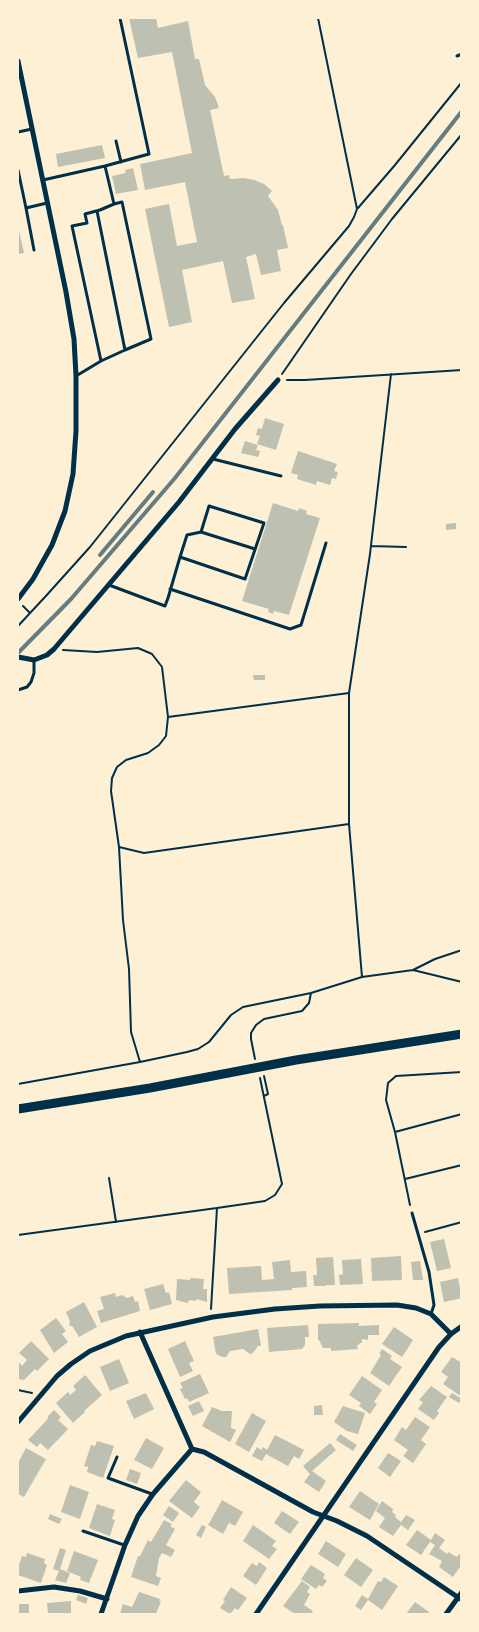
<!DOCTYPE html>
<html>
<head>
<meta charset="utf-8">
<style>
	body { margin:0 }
	#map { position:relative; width:479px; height:1632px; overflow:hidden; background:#fdf0d5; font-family:Poppins,sans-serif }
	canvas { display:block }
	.frame { position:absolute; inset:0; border:19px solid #fdf0d5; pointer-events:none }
</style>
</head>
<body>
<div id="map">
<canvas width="479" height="1632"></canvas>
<div class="frame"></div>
</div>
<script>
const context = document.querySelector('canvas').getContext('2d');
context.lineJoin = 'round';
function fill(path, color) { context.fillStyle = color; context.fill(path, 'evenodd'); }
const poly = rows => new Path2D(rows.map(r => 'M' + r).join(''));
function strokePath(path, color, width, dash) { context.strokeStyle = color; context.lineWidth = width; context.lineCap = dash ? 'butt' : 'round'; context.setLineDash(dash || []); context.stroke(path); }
const building = poly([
	[129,18,156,18,158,28,188,21,195,59,199,59,205,85,215,97,219,108,210,110,224,176,229,175,230,179,244,178,254,180,264,184,272,191,268,196,278,210,282,225,283,225,288,248,277,250,281,271,261,275,256,254,246,257,255,299,232,303,223,261,182,270,192,322,169,327,145,209,169,204,177,246,197,242,185,182,145,190,140,164,192,153,172,52,138,58],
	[102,145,105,158,58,167,56,154],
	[133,168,138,190,116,194,112,176,126,173,125,170],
	[18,226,24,253,18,254],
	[265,418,284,424,276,450,257,444,260,436,256,435,258,428,262,429],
	[245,441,258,445,256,450,260,451,258,457,241,453],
	[298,451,337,464,334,471,338,472,336,479,332,478,330,485,317,481,316,485,297,479,298,475,291,473],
	[273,503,298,511,299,508,307,511,306,514,320,518,289,615,274,611,273,614,268,612,269,609,242,601],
	[456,523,456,529,446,530,446,524],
	[253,675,265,675,265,680,254,680],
	[444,1239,451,1268,437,1271,430,1242],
	[401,1256,402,1280,372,1281,371,1258],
	[333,1257,335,1285,326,1285,326,1286,314,1286,313,1275,317,1275,316,1258],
	[361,1259,363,1284,340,1285,339,1275,343,1274,342,1260],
	[290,1260,291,1272,306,1271,307,1287,292,1288,292,1290,229,1294,227,1268,261,1266,262,1280,274,1279,272,1262],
	[420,1261,423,1280,413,1280,411,1262],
	[190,1278,204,1279,203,1289,207,1289,207,1302,196,1299,196,1301,189,1300,188,1303,176,1300,177,1279,190,1280],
	[458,1278,462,1298,444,1302,440,1282],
	[163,1284,166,1293,169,1292,172,1304,150,1310,144,1289],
	[115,1293,116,1297,122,1295,127,1298,133,1296,135,1302,138,1301,140,1311,101,1323,97,1311,104,1309,100,1297],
	[84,1302,97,1327,79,1337,73,1327,69,1325,70,1321,66,1312],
	[56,1318,66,1331,62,1334,68,1342,54,1353,40,1330],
	[359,1323,359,1326,379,1325,379,1335,368,1335,368,1340,362,1339,362,1343,360,1343,357,1346,358,1349,331,1351,331,1348,323,1348,319,1340,318,1340,318,1324],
	[308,1325,309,1337,305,1337,305,1345,302,1349,269,1352,267,1328],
	[394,1327,413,1340,402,1357,382,1344],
	[258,1329,261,1346,258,1346,253,1353,250,1354,243,1349,230,1351,226,1357,222,1357,216,1354,213,1337],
	[31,1341,49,1359,37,1371,35,1369,24,1380,18,1379,18,1361,22,1366,27,1360,19,1353],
	[185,1341,194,1361,189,1363,193,1371,180,1377,168,1349],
	[382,1349,392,1356,390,1359,402,1367,389,1386,370,1373,381,1355,379,1354],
	[452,1357,462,1363,462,1381,459,1384,462,1386,462,1397,443,1384,448,1377,441,1372],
	[119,1359,129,1383,110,1391,100,1367],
	[200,1374,209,1393,189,1402,187,1398,185,1399,180,1389,183,1388,180,1383],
	[85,1375,102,1395,84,1411,85,1412,73,1423,56,1403,68,1392,70,1395,76,1390,73,1386],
	[362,1376,382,1390,374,1402,377,1404,370,1414,359,1406,361,1403,349,1395],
	[431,1386,447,1397,437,1411,439,1413,434,1420,418,1409,423,1402,419,1400],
	[146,1393,154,1409,134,1419,126,1401],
	[452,1393,462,1399,459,1403,449,1397],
	[199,1401,204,1411,193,1416,188,1406],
	[322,1405,323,1415,314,1415,314,1406],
	[343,1406,365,1413,358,1434,347,1431,334,1422],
	[212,1407,222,1411,232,1411,231,1428,236,1430,230,1442,202,1426],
	[54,1410,61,1417,58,1420,68,1429,48,1450,40,1443,37,1447,28,1440,45,1422,48,1418,48,1416],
	[252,1413,266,1421,249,1452,235,1444],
	[415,1417,430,1427,421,1440,426,1444,413,1463,403,1456,408,1450,394,1440,402,1427,406,1430],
	[340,1434,357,1445,353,1451,336,1440],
	[275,1435,304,1450,299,1459,294,1456,288,1466,266,1454,262,1461,252,1456,257,1447,261,1450,263,1447,267,1450],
	[146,1438,164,1448,152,1469,134,1460],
	[97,1441,114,1446,103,1478,87,1472,88,1467,84,1466,91,1445,95,1446],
	[330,1443,336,1450,312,1471,326,1481,319,1492,304,1482,310,1474,303,1466],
	[26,1448,46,1459,24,1497,18,1494,18,1463],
	[388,1453,401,1461,390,1477,378,1468],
	[130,1469,141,1473,137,1484,126,1480],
	[186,1480,201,1492,194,1502,200,1507,192,1518,169,1501],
	[70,1485,89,1492,80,1519,61,1512],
	[360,1491,379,1504,370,1520,349,1507],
	[222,1500,243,1512,235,1526,229,1523,223,1534,208,1525],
	[382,1501,393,1509,392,1512,396,1515,395,1517,401,1522,406,1515,415,1520,408,1530,401,1525,393,1536,379,1527,385,1518,376,1511],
	[97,1504,115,1510,112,1519,115,1520,110,1536,89,1528],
	[169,1506,179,1513,173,1522,163,1515],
	[282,1511,299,1522,290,1534,274,1523],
	[50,1514,62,1519,59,1524,48,1519],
	[164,1520,172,1524,170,1526,175,1529,166,1545,175,1550,171,1557,162,1553,159,1558,156,1576,161,1578,158,1586,131,1577,138,1556,140,1556,148,1540,151,1542],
	[202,1525,206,1527,201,1538,196,1535],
	[253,1525,276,1541,272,1546,277,1549,269,1559,243,1541],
	[417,1530,431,1540,435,1533,445,1540,439,1548,447,1554,448,1552,457,1557,459,1554,462,1556,462,1564,453,1577,439,1567,442,1561,429,1554,435,1545,430,1542,421,1555,406,1545],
	[326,1541,346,1554,338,1567,318,1554],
	[60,1548,66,1550,60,1569,70,1573,66,1583,55,1580,59,1571,53,1569],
	[74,1551,98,1560,89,1583,80,1580,81,1577,67,1571],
	[27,1553,45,1559,44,1563,47,1565,41,1583,18,1575,18,1568,22,1556,26,1557],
	[356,1558,373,1570,361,1587,344,1575],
	[259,1562,267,1568,256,1585,243,1576,252,1563,257,1566],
	[311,1565,325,1574,323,1578,327,1581,322,1587,319,1585,316,1589,301,1579],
	[384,1577,398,1586,382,1610,368,1600,361,1610,355,1606,362,1595,368,1599,378,1581,381,1582],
	[302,1581,310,1587,307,1592,310,1594,304,1605,313,1611,311,1614,295,1614,283,1606],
	[231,1587,247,1598,238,1610,235,1608,230,1614,220,1608,225,1601,223,1600],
	[139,1592,160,1599,159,1601,161,1601,156,1614,132,1613,132,1614,120,1614,123,1604,132,1607],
	[78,1595,88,1598,86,1604,76,1600],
	[71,1601,71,1614,48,1614,47,1603],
	[415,1602,429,1612,427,1614,406,1614],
	[18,1604,29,1604,29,1614,18,1614]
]);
const path = poly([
	[358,208,395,165,462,82],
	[282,374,351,274,392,219,462,134],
	[287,380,305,380,462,370],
	[371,546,406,547],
	[23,606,30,613],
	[18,626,45,597,90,547,284,303,349,226,354,217,357,209,318,18],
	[63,650,97,652,138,648,152,654,162,667,168,717,166,736,159,745,148,753,126,760,117,767,112,778,111,791,119,847,123,920,129,969,131,1032,140,1062],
	[168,717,349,693],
	[119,847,144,853,349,824],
	[413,970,435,959,462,950],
	[362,977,349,824,349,693,370,554,391,374],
	[255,1059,251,1039,251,1033,256,1025,264,1019,302,1011,309,1003,311,993],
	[264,1076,268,1094,264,1096],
	[18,1084,140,1062,187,1052,198,1049,209,1042,231,1015,243,1007,311,993,362,977,413,970,462,982],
	[395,1132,462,1114],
	[109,1178,116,1222],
	[405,1179,462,1165],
	[410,1205,395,1132,386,1100,388,1083,396,1076,462,1072],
	[425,1232,462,1222],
	[18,1235,217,1208],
	[211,1309,217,1208,265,1201,275,1195,282,1184,260,1078],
	[18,1390,32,1393]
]);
const service = poly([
	[457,56,462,54],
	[18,132,32,129],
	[116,141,121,162],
	[18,170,26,208,47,203],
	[43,180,105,166,149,154,120,18],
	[114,204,122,202,151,339,125,350],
	[26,208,34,250],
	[101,361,72,226,87,223,85,214,100,210,114,204,105,166],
	[76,376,101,361,125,350,97,211],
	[213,459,281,476],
	[201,532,255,549],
	[109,585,165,606,168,598,180,557,187,535,201,532,209,506,264,523,245,579,180,557],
	[170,589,290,629,301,625,326,543],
	[18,690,27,687,31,682,34,673,34,660],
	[412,1213,429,1272,434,1305,431,1314],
	[117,1457,108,1478,152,1494],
	[83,1531,124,1545]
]);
const minor = poly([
	[18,61,66,292,74,339,76,376,76,431,73,474,65,511,52,545,33,579,18,599],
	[18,657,34,660,47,655,54,649,179,502,235,429,278,380],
	[140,1332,192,1449],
	[18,1422,57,1376,71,1364,90,1351,126,1336,213,1317,275,1309,320,1306,397,1305,416,1308,431,1314,451,1334],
	[192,1449,204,1452,313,1512,337,1521,367,1536,462,1600],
	[18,1591,54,1587,80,1591,107,1599],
	[101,1614,125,1545,138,1516,153,1494,192,1449],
	[256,1614,439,1347,451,1334,462,1326],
	[446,1614,462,1592]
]);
const secondary = poly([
	[18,1109,150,1088,296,1060,462,1034]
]);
const rail = poly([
	[100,555,153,492],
	[18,653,71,599,175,478,462,111]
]);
fill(building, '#bec0b2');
strokePath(path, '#003049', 2);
strokePath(service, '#003049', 3);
strokePath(minor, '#003049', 5);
strokePath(secondary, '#003049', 9);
strokePath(rail, '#657d81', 4);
</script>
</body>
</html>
